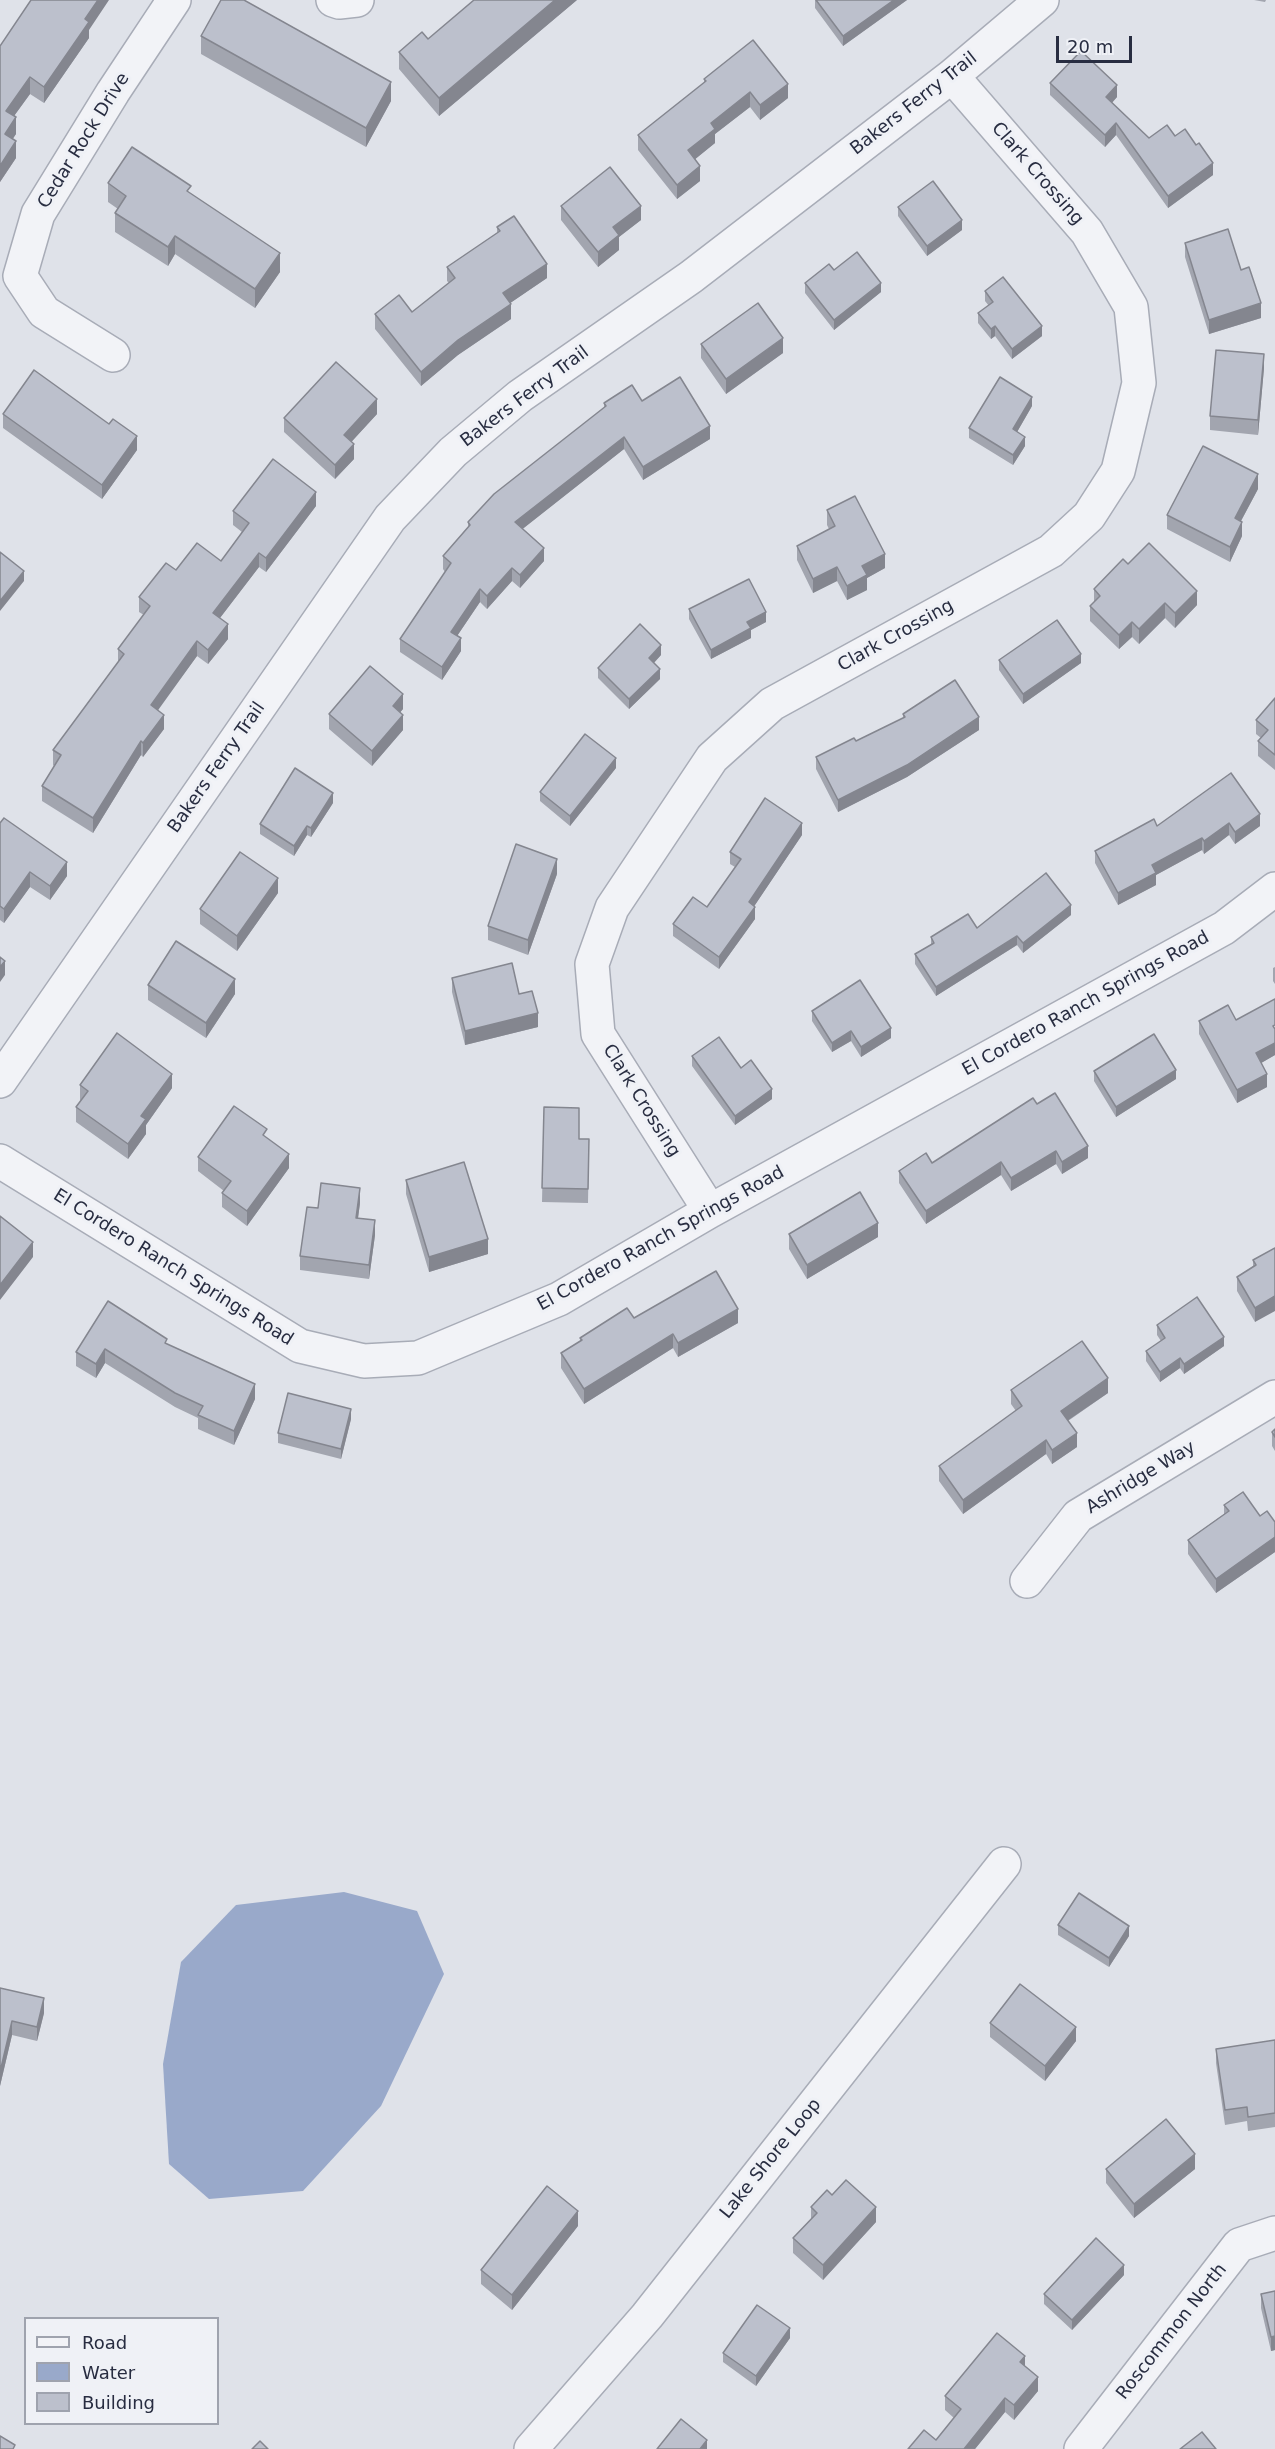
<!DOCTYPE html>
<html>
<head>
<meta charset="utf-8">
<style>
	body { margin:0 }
	#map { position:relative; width:1275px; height:2449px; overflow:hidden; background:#dfe2e9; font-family:"DejaVu Sans",sans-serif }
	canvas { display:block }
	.legend { position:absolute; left:24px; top:2317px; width:195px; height:108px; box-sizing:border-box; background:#eff1f6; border:2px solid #9fa3ae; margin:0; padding:8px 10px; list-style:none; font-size:18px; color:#282d41 }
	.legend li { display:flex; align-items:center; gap:12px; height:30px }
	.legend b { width:30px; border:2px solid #9fa3ae }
	.scale { position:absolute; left:1056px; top:36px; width:76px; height:27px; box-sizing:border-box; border:3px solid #282d41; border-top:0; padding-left:8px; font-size:18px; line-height:21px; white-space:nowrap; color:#282d41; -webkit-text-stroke:4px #eff1f6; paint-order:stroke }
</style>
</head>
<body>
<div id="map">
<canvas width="1275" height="2449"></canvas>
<ul class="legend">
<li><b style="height:8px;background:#f2f3f7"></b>Road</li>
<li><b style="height:16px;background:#99a9ca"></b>Water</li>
<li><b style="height:16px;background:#bcc0cc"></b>Building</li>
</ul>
<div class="scale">20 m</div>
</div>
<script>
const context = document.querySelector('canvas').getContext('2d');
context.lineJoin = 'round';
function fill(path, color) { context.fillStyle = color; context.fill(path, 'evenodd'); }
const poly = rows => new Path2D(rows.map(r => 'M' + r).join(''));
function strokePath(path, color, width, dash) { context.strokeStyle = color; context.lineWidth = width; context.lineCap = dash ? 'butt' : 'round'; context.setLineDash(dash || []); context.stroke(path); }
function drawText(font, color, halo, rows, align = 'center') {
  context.font = font + ' "DejaVu Sans",sans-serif'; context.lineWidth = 6; context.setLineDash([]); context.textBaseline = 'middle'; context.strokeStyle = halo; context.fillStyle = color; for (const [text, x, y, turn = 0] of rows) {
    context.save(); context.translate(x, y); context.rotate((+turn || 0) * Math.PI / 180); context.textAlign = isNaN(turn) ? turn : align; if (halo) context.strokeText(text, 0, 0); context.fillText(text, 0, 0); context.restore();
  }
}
const water = poly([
	[344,1892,417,1911,444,1974,381,2106,303,2191,209,2199,169,2164,163,2064,181,1962,236,1905]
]);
const minor = poly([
	[333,0,339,2,357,0],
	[113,355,44,312,20,276,38,214,113,92,174,0],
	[0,1081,390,518,453,452,520,396,691,277,952,76,1042,0],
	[0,1161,300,1346,364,1361,418,1358,559,1299,710,1211,1224,928,1275,889],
	[710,1211,598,1034,592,964,612,908,712,758,772,704,1051,551,1089,516,1118,471,1139,383,1131,307,1087,232,952,76],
	[1027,1581,1078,1516,1275,1397],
	[531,2449,647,2316,1004,1864],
	[1081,2449,1239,2245,1275,2233]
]);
const wall = poly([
	[577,0,439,116,399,69,399,52,428,39],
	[815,0,907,0,843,46,815,8],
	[1254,0,1266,0,1265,2],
	[89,30,89,38,44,103,30,94,14,116,16,134,12,139,16,158,0,182,0,46],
	[201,36,391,101,366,147,201,54],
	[704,79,788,98,760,120,750,107,715,134,715,143,695,159,700,181,677,199,638,150,638,135,704,83],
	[1050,83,1117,97,1112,103,1149,138,1175,136,1213,175,1168,208,1116,135,1105,147,1050,95],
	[108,183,191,194,280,272,255,308,175,254,168,266,115,232,115,213,118,209,108,202],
	[561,206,641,220,619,237,619,250,598,267,561,220],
	[898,207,962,230,927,256,898,216],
	[497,227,547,278,510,303,511,319,458,355,421,386,375,329,375,314,412,312,449,283,447,281,447,267,497,233],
	[1185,243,1241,270,1261,318,1209,334,1185,257],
	[834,270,881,292,834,330,805,293,805,283],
	[985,291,1042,336,1012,359,995,336,991,339,978,323,978,313,989,306,985,301],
	[701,344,783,353,726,394,701,358],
	[1264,368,1258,435,1210,430,1210,416],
	[642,401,710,439,643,480,624,449,522,529,544,561,520,588,512,581,487,609,480,602,457,636,461,651,442,680,400,652,400,639,445,572,443,569,443,556,468,527,468,522,604,408,604,403],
	[1032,406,1017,432,1025,446,1013,465,969,438,969,428],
	[3,414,137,450,102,499,3,428],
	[377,414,351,442,354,459,335,479,284,432,284,418],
	[1258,489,1241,521,1242,536,1230,562,1167,529,1167,515],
	[316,506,266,572,259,567,220,618,228,639,208,664,197,656,157,710,164,729,143,757,141,755,93,833,42,801,42,786,54,766,53,765,53,750,118,662,118,649,144,615,139,612,139,597,176,570,221,561,242,532,233,525,233,511],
	[827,510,885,568,867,578,867,590,847,600,837,581,813,593,797,560,797,546,829,529,827,525],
	[1128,564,1197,605,1175,628,1165,618,1139,644,1132,637,1119,649,1090,621,1090,606,1094,603,1094,589],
	[689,609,766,622,751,630,751,638,711,659,689,619],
	[661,655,654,663,660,679,629,709,598,678,598,668],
	[999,660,1081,663,1023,704,999,670],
	[1275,698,1275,770,1258,756,1258,741,1261,738,1256,734,1256,720],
	[403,709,400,712,403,730,372,766,329,729,329,714],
	[903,714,979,730,907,777,838,812,816,769,816,757,856,741,903,718],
	[616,768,570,826,540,801,540,792],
	[1231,773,1260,826,1235,844,1229,835,1204,854,1202,850,1156,875,1156,885,1118,905,1095,863,1095,851,1157,826],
	[333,803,311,837,307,835,294,856,260,834,260,824],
	[0,823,67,876,50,900,30,887,4,923,0,920],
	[802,835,754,906,755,919,719,969,673,936,673,924,707,907,735,867,730,864,730,852],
	[557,874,528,955,488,940,488,926],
	[278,893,237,951,200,924,200,909],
	[1071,915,1023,953,1017,945,936,996,915,964,915,954,931,945,931,937,977,928],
	[1275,967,1275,984,1273,981,1273,968],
	[452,978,538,1027,465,1045,452,992],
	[148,985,235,994,206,1038,148,1000],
	[812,1011,891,1038,861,1057,851,1041,832,1052,812,1021],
	[1236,1020,1275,1055,1261,1063,1267,1087,1237,1103,1199,1034,1199,1021],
	[692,1056,741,1068,772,1099,735,1125,692,1066],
	[1094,1071,1176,1079,1116,1117,1094,1081],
	[80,1085,172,1088,146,1125,146,1134,128,1159,76,1122,76,1107,81,1101,80,1100],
	[1037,1104,1088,1158,1062,1174,1056,1164,1011,1191,1001,1175,926,1224,899,1183,899,1171,932,1163],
	[544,1107,579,1139,589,1139,588,1203,542,1202],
	[267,1138,289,1168,247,1226,222,1207,222,1193,224,1191,198,1171,198,1157],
	[406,1180,488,1254,429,1272,406,1194],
	[360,1203,358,1218,375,1235,369,1279,300,1270,300,1256],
	[789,1234,878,1237,807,1279,789,1249],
	[1275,1248,1255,1322,1237,1291,1237,1277,1253,1266,1253,1260],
	[634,1318,738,1323,678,1357,673,1348,584,1404,561,1368,561,1353,580,1341,580,1338],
	[1157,1325,1224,1346,1184,1374,1180,1368,1160,1382,1146,1361,1146,1351,1161,1341,1157,1335],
	[167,1344,255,1399,234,1445,198,1429,198,1418,175,1407,105,1363,96,1378,76,1366,76,1352],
	[1011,1390,1108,1393,1068,1421,1077,1447,1052,1464,1046,1454,963,1514,939,1481,939,1466,1016,1411,1011,1404],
	[351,1419,341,1459,278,1443,278,1433],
	[1275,1429,1275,1451,1272,1446,1272,1432],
	[1224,1505,1275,1522,1275,1552,1216,1593,1188,1554,1188,1540,1224,1514],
	[1058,1925,1129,1936,1109,1967,1058,1935],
	[0,1988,44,2013,37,2041,12,2035,0,2086],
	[990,2023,1076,2041,1045,2081,990,2037],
	[1275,2040,1275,2127,1248,2131,1247,2121,1225,2125,1216,2063,1216,2049],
	[1106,2169,1195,2169,1134,2218,1106,2183],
	[811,2207,876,2222,823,2280,793,2253,793,2238,811,2219],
	[578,2226,512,2310,481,2284,481,2270],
	[1124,2275,1072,2330,1044,2304,1044,2294],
	[1275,2291,1275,2350,1271,2351,1261,2308,1261,2294],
	[790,2338,756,2386,723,2362,723,2353],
	[1025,2366,1038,2391,1014,2420,1005,2412,975,2449,908,2449,936,2440,954,2418,945,2410,945,2396]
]);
const shadedWall = poly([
	[98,0,109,0,89,30,89,38,44,103,44,87,85,19],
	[555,0,577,0,439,116,439,98],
	[894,0,907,0,843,46,843,36],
	[30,77,30,94,6,127,6,111],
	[391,82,391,101,366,147,366,128],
	[788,84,788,98,760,120,760,105],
	[1117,85,1117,97,1106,109,1106,97],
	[750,92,750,107,715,134,715,143,688,165,688,150,711,123],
	[16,117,16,134,5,151,5,134],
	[1116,123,1116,135,1105,147,1105,135],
	[16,141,16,158,0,182,0,166],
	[1213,163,1213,175,1168,208,1168,196],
	[700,166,700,181,677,199,677,185],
	[641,206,641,220,619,237,619,250,598,267,598,252,613,227],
	[962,220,962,230,927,256,927,246],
	[175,236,175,254,168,266,168,247],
	[280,253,280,272,255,308,255,289],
	[547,264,547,278,503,308,503,293],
	[881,283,881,292,834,330,834,320],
	[1261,303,1261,318,1209,334,1209,320],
	[511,304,511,319,458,355,421,386,421,372,458,340],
	[995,326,995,336,991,339,991,329],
	[1042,326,1042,336,1012,359,1012,349],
	[783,338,783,353,726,394,726,379],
	[1264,354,1264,368,1258,435,1258,420],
	[1032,397,1032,406,1013,439,1013,429],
	[377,399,377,414,344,450,344,435],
	[710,426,710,439,643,480,643,467],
	[137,436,137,450,102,499,102,485],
	[624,437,624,449,515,535,515,522],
	[1025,437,1025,446,1013,465,1013,455],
	[354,444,354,459,335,479,335,465],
	[1258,474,1258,489,1235,532,1235,518],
	[316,492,316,506,266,572,266,558],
	[1242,522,1242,536,1230,562,1230,547],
	[544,548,544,561,520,588,520,575],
	[259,553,259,567,213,627,213,613],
	[885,554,885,568,867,578,867,590,847,600,847,586,862,566],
	[837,567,837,581,813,593,813,579],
	[512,568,512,581,487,609,487,596],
	[24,571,24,581,0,611,0,601],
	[480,589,480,602,451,645,451,632],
	[1197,591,1197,605,1175,628,1175,613],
	[1165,603,1165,618,1139,644,1139,629],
	[766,612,766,622,751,630,751,638,711,659,711,650,747,622],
	[1132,622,1132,637,1119,649,1119,635],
	[228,624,228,639,208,664,208,650],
	[461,638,461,651,442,680,442,667],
	[197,641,197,656,151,720,151,705],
	[661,645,661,655,649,668,649,658],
	[1081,654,1081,663,1023,704,1023,694],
	[660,669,660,679,629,709,629,699],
	[403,694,403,709,393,721,393,706],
	[164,715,164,729,143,757,143,743],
	[403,715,403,730,372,766,372,751],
	[979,717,979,730,907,777,838,812,838,800],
	[141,741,141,755,93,833,93,818],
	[616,758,616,768,570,826,570,816],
	[333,793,333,803,311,837,311,828],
	[1260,814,1260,826,1235,844,1235,832],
	[802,823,802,835,749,914,749,902],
	[1229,823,1229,835,1204,854,1204,841],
	[307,826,307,835,294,856,294,846],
	[1202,838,1202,850,1156,875,1156,885,1118,905,1118,893,1152,865],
	[557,859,557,874,528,955,528,940],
	[67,862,67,876,50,900,50,886],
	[30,872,30,887,4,923,4,909],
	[278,878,278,893,237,951,237,936],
	[1071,905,1071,915,1023,953,1023,943],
	[755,907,755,919,719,969,719,957],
	[1017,936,1017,945,936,996,936,987],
	[5,961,5,975,0,982,0,967],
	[235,979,235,994,206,1038,206,1023],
	[538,1013,538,1027,465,1045,465,1031],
	[891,1028,891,1038,861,1057,861,1047],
	[851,1031,851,1041,832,1052,832,1043],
	[1275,1043,1275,1055,1256,1066,1256,1053],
	[1176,1070,1176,1079,1116,1117,1116,1107],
	[172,1074,172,1088,146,1125,146,1134,128,1159,128,1144,141,1116],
	[1267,1074,1267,1087,1237,1103,1237,1090],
	[772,1089,772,1099,735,1125,735,1116],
	[1088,1146,1088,1158,1062,1174,1062,1162],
	[1056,1151,1056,1164,1011,1191,1011,1178],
	[289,1154,289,1168,247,1226,247,1211],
	[1001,1162,1001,1175,926,1224,926,1211],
	[360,1188,360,1203,356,1233,356,1218],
	[375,1220,375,1235,369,1279,369,1265],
	[878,1223,878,1237,807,1279,807,1265],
	[488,1239,488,1254,429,1272,429,1257],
	[33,1242,33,1257,0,1300,0,1285],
	[1275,1296,1275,1311,1255,1322,1255,1308],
	[738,1309,738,1323,678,1357,678,1343],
	[673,1334,673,1348,584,1404,584,1389],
	[1224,1337,1224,1346,1184,1374,1184,1364],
	[105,1349,105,1363,96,1378,96,1364],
	[1180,1358,1180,1368,1160,1382,1160,1372],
	[1108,1378,1108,1393,1061,1425,1061,1411],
	[255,1384,255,1399,234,1445,234,1431],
	[351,1409,351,1419,341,1459,341,1449],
	[1077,1433,1077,1447,1052,1464,1052,1450],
	[1046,1440,1046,1454,963,1514,963,1500],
	[1275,1537,1275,1552,1216,1593,1216,1579],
	[1129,1926,1129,1936,1109,1967,1109,1958],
	[44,1998,44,2013,37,2041,37,2027],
	[12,2021,12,2035,0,2086,0,2072],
	[1076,2027,1076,2041,1045,2081,1045,2066],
	[1195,2154,1195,2169,1134,2218,1134,2204],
	[876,2207,876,2222,823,2280,823,2265],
	[578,2211,578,2226,512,2310,512,2295],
	[1124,2265,1124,2275,1072,2330,1072,2320],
	[790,2328,790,2338,756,2386,756,2376],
	[1275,2336,1275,2350,1271,2351,1271,2337],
	[1025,2356,1025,2370,1020,2362],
	[1038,2377,1038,2391,1014,2420,1014,2405],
	[1005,2398,1005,2412,975,2449,964,2449],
	[707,2440,707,2449,700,2449]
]);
const building = poly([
	[31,0,98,0,85,19,89,22,44,87,30,77,6,111,16,117,5,134,16,141,0,166,0,46,31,0],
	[221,0,244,0,391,82,366,128,201,36,221,0],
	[474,0,555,0,439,98,399,52,422,32,428,39,474,0],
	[816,0,894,0,843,36,816,0],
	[753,40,788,84,760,105,750,92,711,123,715,129,688,150,700,166,677,185,638,135,706,81,704,79,753,40],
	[1081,51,1117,85,1106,97,1149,138,1167,125,1175,136,1185,129,1196,145,1199,143,1213,163,1168,196,1116,123,1105,135,1050,83,1081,51],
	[132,147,191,186,187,191,280,253,255,289,175,236,168,247,115,213,126,196,108,183,132,147],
	[610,167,641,206,613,227,619,235,598,252,561,206,610,167],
	[933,181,962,220,927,246,898,207,933,181],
	[514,216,547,264,503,293,511,304,458,340,421,372,375,314,399,295,412,312,455,278,447,267,500,231,497,227,514,216],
	[1228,229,1241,270,1249,267,1261,303,1209,320,1185,243,1228,229],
	[857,252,881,283,834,320,805,283,829,264,834,270,857,252],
	[1003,277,1042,326,1012,349,995,326,991,329,978,313,993,302,985,291,1003,277],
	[758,303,783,338,726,379,701,344,758,303],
	[1216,350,1264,354,1258,420,1210,416,1216,350],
	[336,362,377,399,344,435,354,444,335,465,284,418,336,362],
	[34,370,109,424,113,419,137,436,102,485,3,414,34,370],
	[680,377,710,426,643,467,624,437,515,522,544,548,520,575,512,568,487,596,480,589,451,632,461,638,442,667,400,639,451,563,443,556,470,525,468,522,494,494,606,406,604,403,632,385,642,401,680,377],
	[1000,377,1032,397,1013,429,1025,437,1013,455,969,428,1000,377],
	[1203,446,1258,474,1235,518,1242,522,1230,547,1167,515,1203,446],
	[273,459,316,492,266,558,259,553,213,613,228,624,208,650,197,641,151,705,164,715,143,743,141,741,93,818,42,786,61,755,53,750,124,654,118,649,150,606,139,597,166,563,176,570,197,543,221,561,249,523,233,511,273,459],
	[855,496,885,554,862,566,867,575,847,586,837,567,813,579,797,546,835,526,827,510,855,496],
	[1149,543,1197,591,1175,613,1165,603,1139,629,1132,622,1119,635,1090,606,1100,596,1094,589,1123,559,1128,564,1149,543],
	[0,552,24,571,0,601,0,552],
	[749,579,766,612,747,622,751,628,711,650,689,609,749,579],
	[1057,620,1081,654,1023,694,999,660,1057,620],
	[640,624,661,645,649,658,660,669,629,699,598,668,640,624],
	[370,666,403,694,393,706,403,715,372,751,329,714,370,666],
	[955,680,979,717,907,765,838,800,816,757,854,738,856,741,905,717,903,714,955,680],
	[1275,698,1275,755,1258,741,1268,730,1256,720,1275,698],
	[585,734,616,758,570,816,540,792,585,734],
	[295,768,333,793,311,828,307,826,294,846,260,824,295,768],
	[1231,773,1260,814,1235,832,1229,823,1204,841,1202,838,1152,865,1156,873,1118,893,1095,851,1154,819,1157,826,1231,773],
	[765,798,802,823,749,902,755,907,719,957,673,924,693,897,707,907,741,859,730,852,765,798],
	[4,818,67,862,50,886,30,872,4,909,0,906,0,823,4,818],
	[516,844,557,859,528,940,488,926,516,844],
	[240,852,278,878,237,936,200,909,240,852],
	[1046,873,1071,905,1023,943,1017,936,936,987,915,954,934,943,931,937,968,914,977,928,1046,873],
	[176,941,235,979,206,1023,148,985,176,941],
	[0,957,5,961,0,967,0,957],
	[512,963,519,994,532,991,538,1013,465,1031,452,978,512,963],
	[860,980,891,1028,861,1047,851,1031,832,1043,812,1011,860,980],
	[1275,999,1275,1025,1273,1026,1275,1029,1275,1043,1256,1053,1267,1074,1237,1090,1199,1021,1228,1005,1236,1020,1275,999],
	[117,1033,172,1074,141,1116,146,1119,128,1144,76,1107,88,1091,80,1085,117,1033],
	[1154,1034,1176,1070,1116,1107,1094,1071,1154,1034],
	[719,1037,741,1068,751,1060,772,1089,735,1116,692,1056,719,1037],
	[1055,1093,1088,1146,1062,1162,1056,1151,1011,1178,1001,1162,926,1211,899,1171,926,1153,932,1163,1033,1098,1037,1104,1055,1093],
	[234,1106,267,1129,263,1135,289,1154,247,1211,222,1193,231,1181,198,1157,234,1106],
	[544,1107,579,1108,579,1139,589,1139,588,1189,542,1188,544,1107],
	[464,1162,488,1239,429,1257,406,1180,464,1162],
	[321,1183,360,1188,356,1218,375,1220,369,1265,300,1256,307,1207,318,1208,321,1183],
	[860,1192,878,1223,807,1265,789,1234,860,1192],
	[0,1216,33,1242,0,1285,0,1216],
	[1275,1248,1275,1296,1255,1308,1237,1277,1256,1265,1253,1260,1275,1248],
	[716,1271,738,1309,678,1343,673,1334,584,1389,561,1353,582,1340,580,1338,627,1308,634,1318,716,1271],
	[1197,1297,1224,1337,1184,1364,1180,1358,1160,1372,1146,1351,1165,1338,1157,1325,1197,1297],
	[108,1301,167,1339,165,1343,255,1384,234,1431,198,1415,203,1406,175,1393,105,1349,96,1364,76,1352,108,1301],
	[1082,1341,1108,1378,1061,1411,1077,1433,1052,1450,1046,1440,963,1500,939,1466,1022,1406,1011,1390,1082,1341],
	[288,1393,351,1409,341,1449,278,1433,288,1393],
	[1275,1429,1275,1437,1272,1432,1275,1429],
	[1243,1492,1260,1516,1267,1511,1275,1522,1275,1537,1216,1579,1188,1540,1229,1511,1224,1505,1243,1492],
	[1079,1893,1129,1926,1109,1958,1058,1925,1079,1893],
	[1020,1984,1076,2027,1045,2066,990,2023,1020,1984],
	[0,1988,44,1998,37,2027,12,2021,0,2072,0,1988],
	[1275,2040,1275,2113,1248,2117,1247,2107,1225,2110,1216,2049,1275,2040],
	[1166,2119,1195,2154,1134,2204,1106,2169,1166,2119],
	[846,2180,876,2207,823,2265,793,2238,817,2213,811,2207,827,2190,832,2195,846,2180],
	[547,2186,578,2211,512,2295,481,2270,547,2186],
	[1096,2238,1124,2265,1072,2320,1044,2294,1096,2238],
	[1275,2291,1275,2336,1271,2337,1261,2294,1275,2291],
	[757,2305,790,2328,756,2376,723,2353,757,2305],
	[997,2333,1025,2356,1020,2362,1038,2377,1014,2405,1005,2398,964,2449,908,2449,924,2430,936,2440,961,2409,945,2396,997,2333],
	[681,2419,707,2440,700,2449,657,2449,681,2419],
	[1202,2432,1216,2449,1180,2449,1202,2432],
	[0,2436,15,2445,13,2449,0,2449,0,2436],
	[260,2441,268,2449,252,2449,260,2441]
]);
const streetNames = [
	["Bakers Ferry Trail",914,104,-38],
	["Cedar Rock Drive",84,141,-58],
	["Clark Crossing",1037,174,49],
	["Bakers Ferry Trail",525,397,-37],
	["Clark Crossing",896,636,-29],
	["Bakers Ferry Trail",217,768,-55],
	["El Cordero Ranch Springs Road",1086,1004,-29],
	["Clark Crossing",641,1101,58],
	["El Cordero Ranch Springs Road",661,1239,-29],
	["El Cordero Ranch Springs Road",173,1268,32],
	["Ashridge Way",1141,1478,-31],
	["Lake Shore Loop",771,2159,-51],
	["Roscommon North",1172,2332,-52]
];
fill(water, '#99a9ca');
strokePath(minor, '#a8acb7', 36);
strokePath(minor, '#f2f3f7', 33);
fill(wall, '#a2a5af');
fill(shadedWall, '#84868f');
fill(building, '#bcc0cc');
strokePath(building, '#84868f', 1.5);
drawText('18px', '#282d41', '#eff1f6', streetNames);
</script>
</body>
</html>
